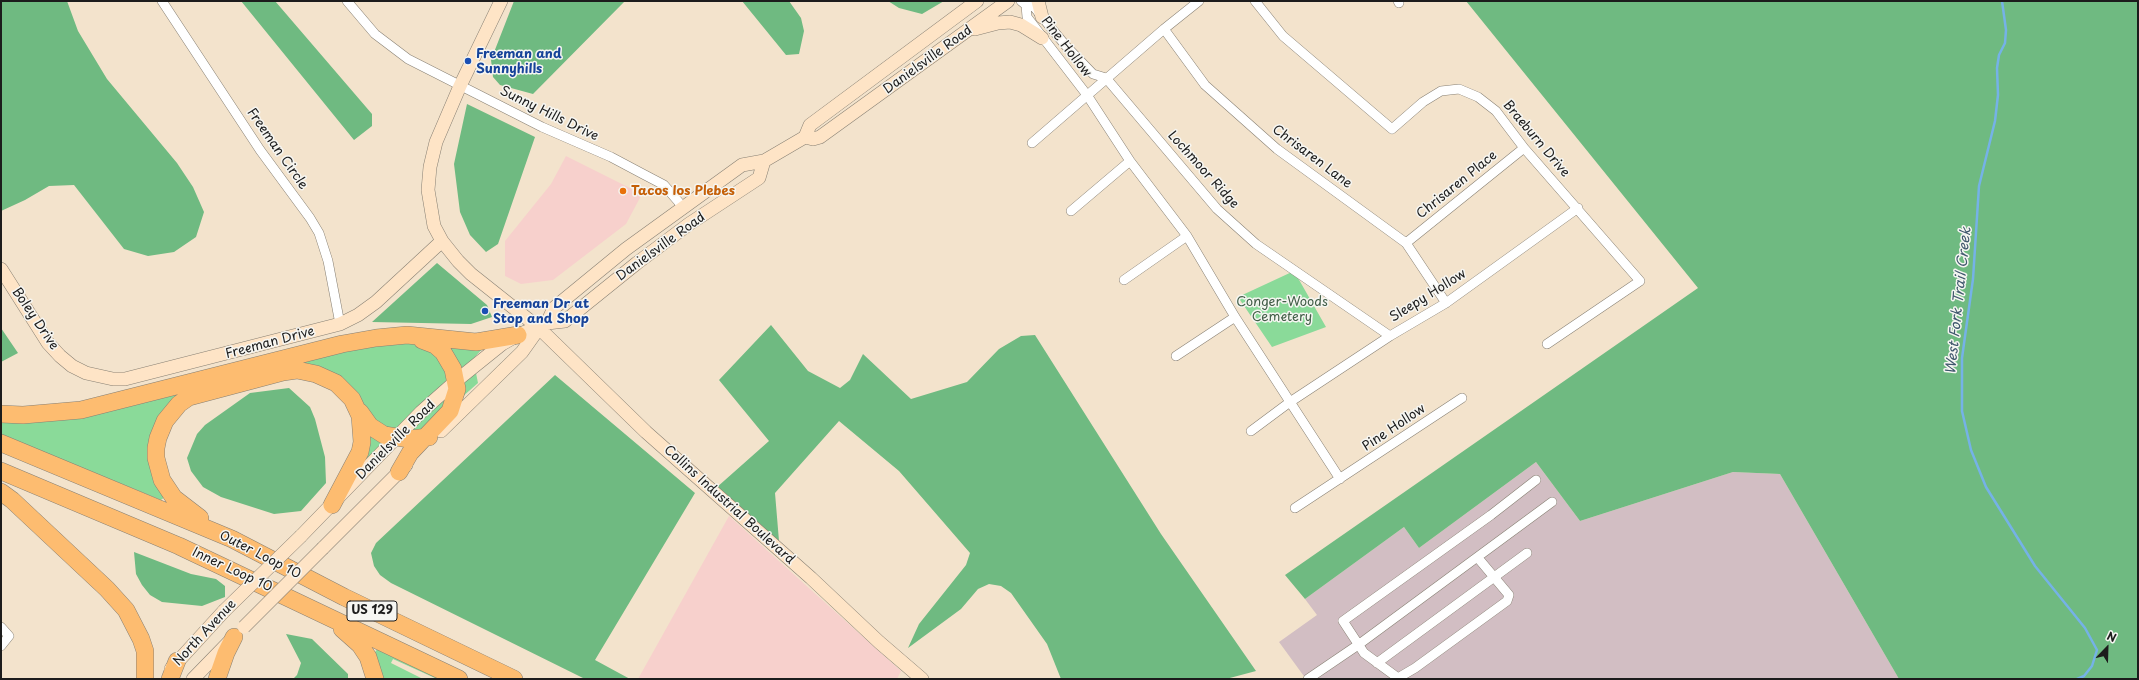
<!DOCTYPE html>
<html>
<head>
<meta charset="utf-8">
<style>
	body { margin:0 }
	#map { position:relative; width:2139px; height:680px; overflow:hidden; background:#f3e3cc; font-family:"Playpen Sans",sans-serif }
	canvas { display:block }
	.frame { position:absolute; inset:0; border:2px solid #1c1c1c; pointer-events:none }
	.north { position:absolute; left:2087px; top:628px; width:40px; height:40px; -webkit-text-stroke:3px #f6f6f2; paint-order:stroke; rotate:23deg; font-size:11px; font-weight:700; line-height:16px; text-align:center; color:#1c1c1c }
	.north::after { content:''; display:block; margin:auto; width:14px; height:18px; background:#1c1c1c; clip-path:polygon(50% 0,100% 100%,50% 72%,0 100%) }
</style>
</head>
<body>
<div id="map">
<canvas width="2139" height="680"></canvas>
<div class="frame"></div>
<div class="north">N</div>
</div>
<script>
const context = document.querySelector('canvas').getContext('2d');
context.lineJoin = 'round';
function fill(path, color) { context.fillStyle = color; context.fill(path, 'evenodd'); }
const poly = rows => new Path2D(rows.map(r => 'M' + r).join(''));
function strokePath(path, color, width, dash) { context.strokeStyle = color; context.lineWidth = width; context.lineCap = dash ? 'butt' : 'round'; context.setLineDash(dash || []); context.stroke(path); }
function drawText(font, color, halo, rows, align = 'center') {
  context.font = font + ' "Playpen Sans",sans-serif'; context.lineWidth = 3; context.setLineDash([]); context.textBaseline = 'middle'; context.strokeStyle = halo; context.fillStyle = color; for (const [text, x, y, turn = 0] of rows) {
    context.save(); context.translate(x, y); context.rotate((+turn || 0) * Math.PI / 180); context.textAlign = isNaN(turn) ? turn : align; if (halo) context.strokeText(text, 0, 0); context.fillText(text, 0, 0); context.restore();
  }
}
const built = poly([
	[566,156,642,194,626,224,553,280,521,284,505,276,505,241,551,184],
	[729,516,901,671,897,679,638,679]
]);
const industrial = poly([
	[1536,462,1580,521,1733,472,1780,474,1899,679,1306,679,1279,642,1317,615,1305,599,1404,527,1419,548]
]);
const green = poly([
	[1294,271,1326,327,1272,347,1238,297],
	[396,340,429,346,452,379,394,433,387,432,321,371,205,387,158,427,166,496,161,500,1,435,1,419,343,348],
	[437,342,485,346,461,372],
	[476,373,478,383,461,398,460,385],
	[448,395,451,396,426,430,410,431],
	[366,429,387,440,354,474],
	[378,648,445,679,437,679,393,659,391,663,423,679,379,679,373,655]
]);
const forest = poly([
	[1,1,67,1,78,31,107,79,177,163,193,187,204,212,196,237,174,252,148,256,124,249,74,185,49,186,25,200,1,211],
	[241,1,275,1,372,114,372,126,354,140],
	[514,1,625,1,533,94,500,85,493,77,491,60],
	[742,1,789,1,801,18,804,31,799,54,786,55],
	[888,1,944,1,922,14,899,8],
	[1466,1,2138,1,2138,679,1899,679,1780,474,1733,472,1580,521,1536,462,1419,548,1404,527,1305,599,1285,575,1698,288],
	[467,104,535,137,498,244,486,252,470,235,460,212,454,164],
	[437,263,487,305,492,317,471,324,372,322],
	[771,325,808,371,840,388,850,380,863,354,911,399,967,382,999,349,1021,336,1035,335,1161,534,1256,671,1226,679,1061,679,1047,644,1011,593,1001,586,989,584,978,589,961,609,908,648,919,624,966,565,970,553,899,471,839,421,775,493,779,541,716,488,769,441,719,380],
	[1,328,18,353,1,362],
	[555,375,695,493,595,660,630,679,585,679,391,583,380,575,374,566,371,553,376,543],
	[289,388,310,407,315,419,325,457,326,483,301,511,274,514,221,497,203,487,191,471,187,458,197,434,205,425,250,393],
	[134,552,191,574,216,579,225,586,225,597,202,606,162,602,150,595,142,585,136,574],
	[286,634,312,639,348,674,348,679,293,679,297,675,301,663]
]);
const stream = poly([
	[2002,1,2006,30,2005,43,1999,55,1997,68,1998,95,1995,121,1979,186,1973,279,1962,358,1962,411,1971,450,1986,487,2035,566,2085,628,2097,650,2092,666,2084,676,2077,679]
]);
const street = poly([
	[162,1,260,150,310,218,319,233,328,261,340,324],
	[347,1,375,34,408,59,542,127,611,157,643,174,664,185,683,207],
	[1021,1,1026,5,1034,7,1066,46,1093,74,1106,78,1217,209,1256,244,1390,336],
	[1255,1,1283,36,1392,129,1423,102,1441,91,1459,89,1478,97,1496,111,1524,148,1640,281,1547,344],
	[1398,1,1399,3],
	[1026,5,1027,17,1087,95,1130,161,1187,236,1235,317,1340,479],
	[1164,29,1205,85,1277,149,1406,243,1446,303],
	[1032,143,1164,29,1199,1],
	[1071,211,1130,161],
	[1406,243,1524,148],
	[1124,280,1187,236],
	[1176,356,1235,317],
	[1251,431,1290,402,1390,336,1446,303,1578,208],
	[1295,508,1462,398],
	[1478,558,1509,595,1507,601,1415,668,1398,678,1364,653,1343,621,1491,515,1536,480],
	[1,627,9,636,1,646],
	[1377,663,1527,553],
	[1308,679,1358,645,1552,502]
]);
const secondary = poly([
	[501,1,460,86,436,142,430,167,428,190,434,226,442,241,458,261,471,274,539,328,646,432,811,578,879,642,922,679],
	[1038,1,1042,17],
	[975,29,998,23,1010,22,1021,25,1042,38],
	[805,137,813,139,820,137,1008,1],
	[1,269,48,343,60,356,72,366,86,373,113,379,125,379,340,324,358,315,376,302,442,241],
	[547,323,554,308,626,249,742,165,764,161,805,137,810,125,977,1],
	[441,431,522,352,539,328],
	[301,536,421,412,456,381,502,344,518,335,547,323,565,321,637,263,689,224,759,178,764,161],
	[323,548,406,465],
	[171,669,224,611],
	[193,679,228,643]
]);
const highway = poly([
	[360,412,370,426,384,435,409,439,429,437],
	[1,414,23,415,81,410,342,344,376,338,407,335,476,342,518,335],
	[1,443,232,539,344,597,514,679],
	[1,471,179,546,459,679],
	[399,472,410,453,450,411,457,389,453,369,443,352,435,345,422,340],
	[1,492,12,500,107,589,126,610,141,639,145,651,145,679],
	[200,518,174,498,162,480,156,458,156,448,158,438,165,421,179,404,189,397,283,372,297,370,316,374,336,383,352,399,360,416,362,442,360,452,332,505],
	[342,629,360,645,368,657,375,679],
	[170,679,177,661],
	[217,679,226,653,234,637]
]);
const secondaryBridge = poly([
	[224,611,301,536],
	[244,627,323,548]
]);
const markers = [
	[468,61,4,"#1a4fb4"],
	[623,191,4,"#e8710a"],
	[485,311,4,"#1a4fb4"]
];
const shields = [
	[372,611,50]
];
const shieldNames = [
	["US 129",372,611]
];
const streetNames = [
	["Pine Hollow",1066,47,52],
	["Danielsville Road",928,60,-36],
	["Sunny Hills Drive",549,114,26],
	["Braeburn Drive",1536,139,50],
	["Freeman Circle",277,149,55],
	["Chrisaren Lane",1312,157,37],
	["Lochmoor Ridge",1203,170,48],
	["Chrisaren Place",1457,185,-39],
	["Danielsville Road",661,247,-36],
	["Sleepy Hollow",1428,296,-32],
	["Boley Drive",35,319,56],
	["Freeman Drive",270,343,-15],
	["Pine Hollow",1394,428,-34],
	["Danielsville Road",396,440,-45],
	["Collins Industrial Boulevard",729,505,42],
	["Outer Loop 10",260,555,27],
	["Inner Loop 10",232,570,25],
	["North Avenue",205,633,-47]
];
const transitNames = [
	["Freeman and",476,54],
	["Sunnyhills",476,69],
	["Freeman Dr at",493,304],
	["Stop and Shop",493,319]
];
const foodNames = [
	["Tacos los Plebes",631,191]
];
const parkNames = [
	["Conger-Woods",1282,302],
	["Cemetery",1282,317]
];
const waterNames = [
	["West Fork Trail Creek",1959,301,-84]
];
fill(built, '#f7d0cc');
fill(industrial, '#d2bec3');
fill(green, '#8ada99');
fill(forest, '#6fba81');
strokePath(stream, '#75b2e7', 2.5);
strokePath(street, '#888074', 10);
strokePath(secondary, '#888074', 14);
strokePath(highway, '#888074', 18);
strokePath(street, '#fff', 9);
strokePath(secondary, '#fee4c6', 13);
strokePath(highway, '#fdbc70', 17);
strokePath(secondaryBridge, '#888074', 14, []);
strokePath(secondaryBridge, '#fee4c6', 13);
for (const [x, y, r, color] of markers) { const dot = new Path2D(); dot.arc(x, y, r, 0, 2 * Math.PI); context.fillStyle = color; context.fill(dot); strokePath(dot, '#f6f6f2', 1.5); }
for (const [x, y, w] of shields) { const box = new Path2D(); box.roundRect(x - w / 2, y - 10, w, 20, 3); context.fillStyle = '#f6f6f2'; context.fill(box); strokePath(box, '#1c1c1c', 1); }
drawText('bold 12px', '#1c1c1c', null, shieldNames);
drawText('13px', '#1c1c1c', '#f6f6f2', streetNames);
drawText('bold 13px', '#164399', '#f6f6f2', transitNames, 'left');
drawText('bold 13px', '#c56008', '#f6f6f2', foodNames, 'left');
drawText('13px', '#425e48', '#f6f6f2', parkNames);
drawText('italic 14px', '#40586d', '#f6f6f2', waterNames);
</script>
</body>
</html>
